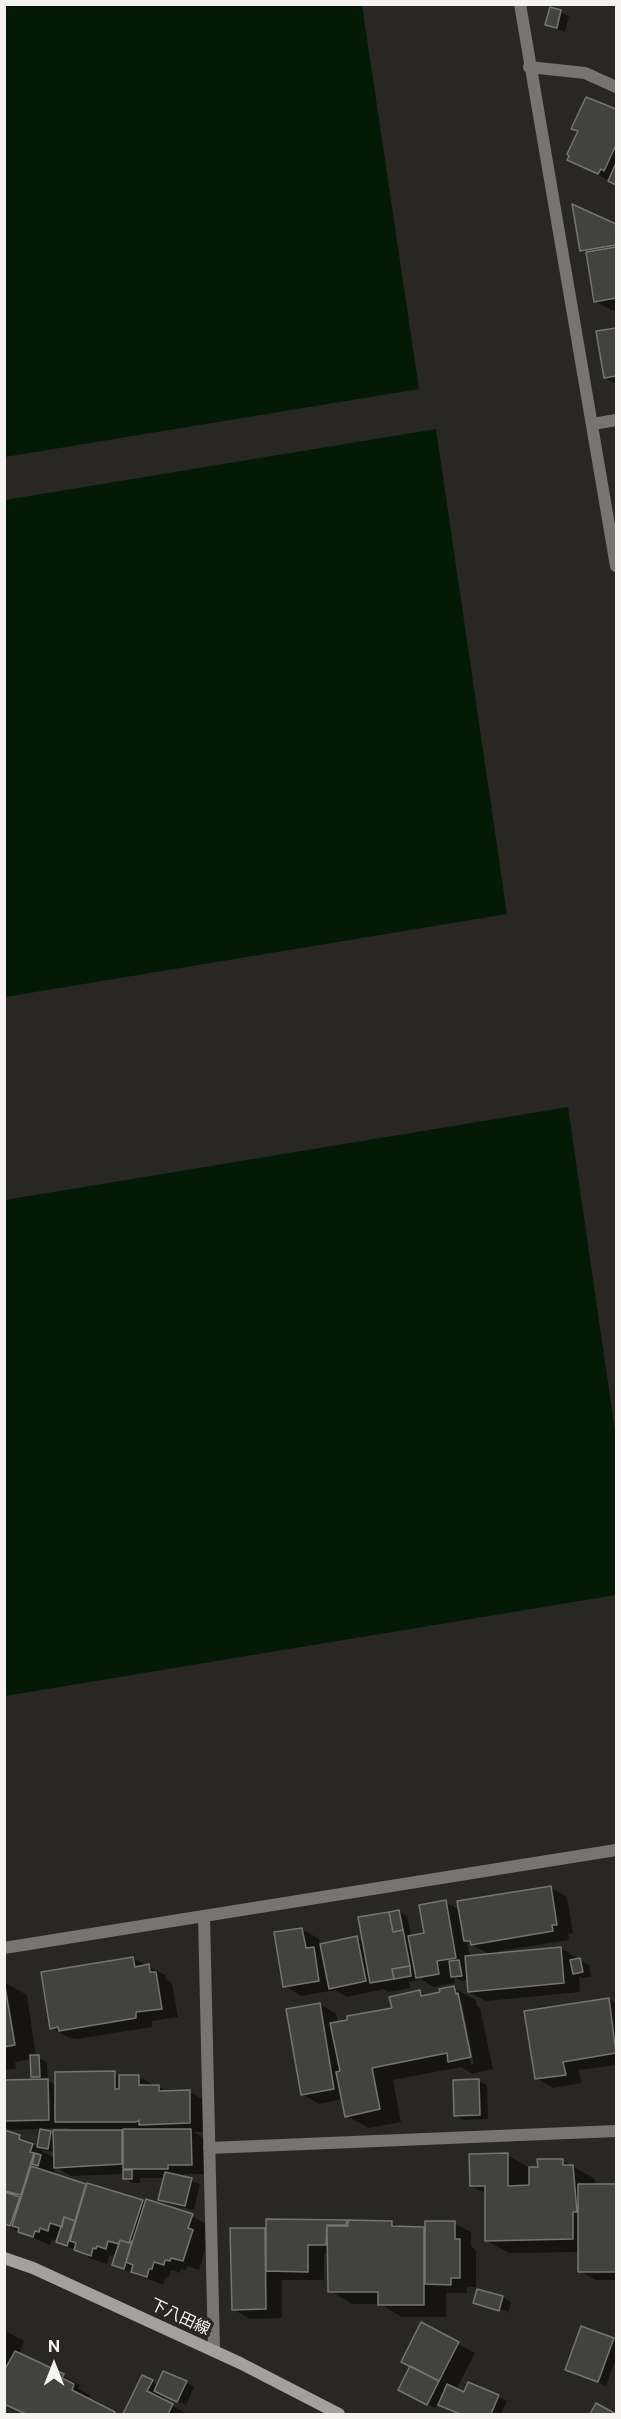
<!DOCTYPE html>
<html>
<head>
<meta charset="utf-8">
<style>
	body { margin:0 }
	#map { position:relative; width:621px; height:2419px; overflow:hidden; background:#282724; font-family:"Public Sans",sans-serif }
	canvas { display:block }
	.frame { position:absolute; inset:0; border:6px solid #f5f4f2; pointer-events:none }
	.north { position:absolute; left:24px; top:2335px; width:60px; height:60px; -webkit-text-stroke:4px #282724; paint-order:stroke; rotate:0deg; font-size:16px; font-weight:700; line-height:24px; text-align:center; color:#f5f4f2 }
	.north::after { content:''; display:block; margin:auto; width:21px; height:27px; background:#f5f4f2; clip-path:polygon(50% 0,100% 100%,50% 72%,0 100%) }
</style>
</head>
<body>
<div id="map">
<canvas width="621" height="2419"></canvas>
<div class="frame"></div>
<div class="north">N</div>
</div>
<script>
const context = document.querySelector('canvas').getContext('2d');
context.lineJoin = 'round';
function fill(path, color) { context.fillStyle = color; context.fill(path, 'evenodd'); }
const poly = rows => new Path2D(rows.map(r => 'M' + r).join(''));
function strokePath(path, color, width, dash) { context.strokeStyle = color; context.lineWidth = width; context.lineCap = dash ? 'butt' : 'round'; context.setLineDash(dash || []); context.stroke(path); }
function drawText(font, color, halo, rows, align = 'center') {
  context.font = font + ' "Public Sans","Noto Sans JP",sans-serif'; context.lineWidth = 6; context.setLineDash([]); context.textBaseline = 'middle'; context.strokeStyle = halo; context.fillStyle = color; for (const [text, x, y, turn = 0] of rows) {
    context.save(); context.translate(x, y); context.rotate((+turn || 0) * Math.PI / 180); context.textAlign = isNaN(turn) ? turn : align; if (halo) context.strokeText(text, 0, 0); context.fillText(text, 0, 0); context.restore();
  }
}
const water = poly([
	[5,4,362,5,419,389,5,457],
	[436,429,507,914,5,997,5,500],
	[568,1107,616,1438,616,1595,5,1696,5,1200]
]);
const shadow = poly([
	[551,9,569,16,565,32,547,24],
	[587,99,616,111,616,184,569,159,579,131],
	[574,206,616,226,616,310,611,310,595,301,587,253,582,250],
	[616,329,616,384,605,377,597,332],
	[550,1887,567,1897,573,1933,568,1934,569,1940,499,1951,499,1954,561,1948,577,1958,578,1960,589,1965,591,1977,583,1978,579,1976,580,1992,486,2001,469,1992,468,1980,461,1981,454,1977,455,1983,434,1987,419,1978,419,1980,409,1982,410,1988,388,1992,384,1989,347,1997,335,1990,301,1996,285,1986,302,1929,319,1939,320,1945,356,1938,364,1942,399,1911,407,1916,411,1936,426,1934,445,1902,460,1910],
	[467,1942,481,1950,491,1955,470,1957],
	[133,1958,165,1975,166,1979,172,1983,178,2017,152,2021,152,2027,77,2039,68,2037,51,2028],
	[4,1982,27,1995,36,2057,47,2062,48,2081,56,2085,115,2073,121,2077,139,2077,168,2092,190,2092,206,2101,206,2132,194,2132,207,2140,208,2174,184,2174,184,2178,200,2184,194,2210,168,2204,160,2199,165,2178,140,2178,140,2183,133,2183,125,2178,125,2174,71,2176,56,2167,53,2175,192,2216,208,2225,204,2238,208,2241,199,2270,187,2266,186,2270,181,2268,180,2273,171,2270,168,2278,166,2277,163,2285,114,2265,117,2255,109,2256,107,2264,92,2259,55,2240,52,2239,50,2245,4,2225,4,2131,19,2136,38,2147,42,2131,55,2135,74,2131,65,2127,65,2128,11,2130,4,2127,4,2082,41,2081,33,2076,32,2059,15,2062,16,2069,4,2070],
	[43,2150,55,2152,55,2158,42,2151],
	[101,2237,121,2243,121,2246,101,2240],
	[453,1988,476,2000,477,2006,480,2008,493,2069,472,2074,461,2067,393,2080,401,2122,369,2128,347,2116,343,2099,319,2104,302,2094,320,2004,336,2014,338,2023,393,2009,420,1992,427,1996],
	[459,2004,462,2004,474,2064,471,2065],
	[609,1999,616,2004,616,2065,579,2070,581,2083,553,2088,536,2078],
	[478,2081,487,2085,488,2119,463,2120,455,2115],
	[507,2155,530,2168,540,2169,562,2160,595,2179,596,2186,616,2186,616,2280,596,2280,579,2271,579,2252,509,2253,487,2241,486,2194,471,2186],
	[347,2222,350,2223,391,2222,400,2228,427,2230,454,2223,471,2232,471,2246,476,2250,476,2287,467,2287,467,2293,446,2293,446,2317,402,2317,380,2304,352,2304,330,2291,329,2253,324,2253,324,2280,282,2280,282,2318,250,2319,233,2309,264,2229,268,2231],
	[478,2290,503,2297,511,2302,508,2314,507,2311,482,2304,482,2307,475,2303],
	[421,2324,475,2353,456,2390,465,2394,469,2384,499,2397,507,2401,501,2414,460,2414,438,2404,435,2408,408,2394],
	[582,2328,616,2341,616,2359,606,2386,567,2369],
	[4,2330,24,2341,19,2354,80,2385,78,2388,90,2395,88,2399,116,2414,27,2414,4,2403],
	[142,2377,158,2385,186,2382,194,2387,186,2405,166,2396,163,2401,188,2414,124,2414]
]);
const building = poly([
	[550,7,561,10,557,28,545,25,550,7],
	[586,97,616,109,616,145,604,171,601,169,598,174,567,160,569,156,567,154,578,131,571,129,586,97],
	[616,163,616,185,608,181,616,163],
	[572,204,616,224,616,245,580,251,572,204],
	[616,247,616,298,594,302,586,252,616,247],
	[616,328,616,376,604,378,596,331,616,328],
	[551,1886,557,1925,552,1925,553,1931,471,1945,470,1941,464,1941,457,1901,551,1886],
	[446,1900,456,1958,437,1961,439,1974,416,1978,408,1936,424,1933,419,1905,446,1900],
	[399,1910,403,1930,393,1932,389,1912,399,1910],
	[389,1912,393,1932,403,1930,410,1966,392,1969,394,1979,370,1983,358,1917,389,1912],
	[302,1928,306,1948,314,1947,319,1981,283,1987,274,1932,302,1928],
	[357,1936,366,1981,329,1989,320,1944,357,1936],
	[561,1947,564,1983,468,1992,465,1956,561,1947],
	[133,1957,135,1967,149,1964,150,1972,156,1972,162,2009,136,2012,136,2018,59,2031,58,2027,50,2029,41,1972,133,1957],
	[580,1958,583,1972,573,1974,570,1960,580,1958],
	[459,1960,462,1976,451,1977,449,1961,459,1960],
	[410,1966,411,1976,394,1979,392,1969,410,1966],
	[4,1981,15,2045,4,2047,4,1981],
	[454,1986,456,1994,458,1993,471,2057,448,2062,447,2053,372,2068,380,2109,345,2117,336,2072,340,2071,330,2023,347,2020,347,2016,392,2008,389,1997,420,1990,421,1996,440,1992,439,1989,454,1986],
	[609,1998,616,2053,563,2062,566,2075,535,2079,524,2011,609,1998],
	[320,2003,334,2089,301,2095,286,2009,320,2003],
	[30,2055,39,2055,40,2077,31,2077,30,2055],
	[115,2071,115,2089,119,2089,119,2075,139,2075,139,2085,159,2085,159,2091,190,2090,190,2123,139,2125,139,2120,136,2122,55,2122,55,2072,115,2071],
	[48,2079,49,2120,4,2121,4,2080,48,2079],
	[479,2079,480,2115,454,2116,453,2080,479,2079],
	[40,2129,51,2131,48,2149,37,2147,40,2129],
	[123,2129,191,2129,192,2165,168,2165,168,2169,123,2169,123,2129],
	[4,2130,20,2135,19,2139,33,2144,30,2152,34,2153,21,2195,5,2191,4,2130],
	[53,2130,122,2130,122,2164,54,2168,53,2130],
	[35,2153,41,2155,38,2166,32,2164,35,2153],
	[508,2153,508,2186,529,2185,529,2167,538,2167,537,2159,563,2159,563,2165,573,2165,577,2212,573,2212,573,2239,485,2241,485,2186,470,2186,469,2154,508,2153],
	[31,2166,86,2184,75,2221,64,2217,62,2227,50,2223,48,2231,40,2228,39,2232,35,2231,33,2237,18,2232,19,2228,12,2226,31,2166],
	[123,2170,132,2170,132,2179,123,2179,123,2170],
	[165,2172,192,2178,185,2206,158,2200,165,2172],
	[87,2183,143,2200,129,2243,120,2240,119,2244,108,2241,106,2249,97,2246,96,2249,93,2248,91,2256,74,2250,76,2243,70,2241,87,2183],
	[578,2184,616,2184,616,2272,578,2272,578,2184],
	[5,2192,20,2197,10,2226,4,2224,5,2192],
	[146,2199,193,2214,188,2228,193,2230,183,2261,171,2258,170,2261,165,2260,164,2265,154,2262,152,2269,149,2269,147,2277,131,2272,133,2265,126,2262,146,2199],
	[64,2217,75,2221,67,2246,56,2242,64,2217],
	[266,2219,347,2220,346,2225,327,2225,326,2245,308,2245,308,2272,266,2271,266,2219],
	[348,2220,392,2221,392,2226,424,2227,424,2305,378,2305,378,2292,328,2292,327,2226,348,2226,348,2220],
	[425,2221,455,2221,455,2239,460,2239,460,2278,451,2278,451,2285,425,2284,425,2221],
	[230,2228,265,2228,266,2309,232,2310,230,2228],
	[120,2240,129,2243,132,2241,124,2269,112,2265,120,2240],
	[477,2289,503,2296,499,2311,473,2303,477,2289],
	[421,2322,459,2342,439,2381,401,2362,421,2322],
	[581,2326,614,2338,598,2382,565,2370,581,2326],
	[15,2351,64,2374,62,2378,74,2384,72,2390,115,2412,114,2414,26,2414,4,2404,4,2371,15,2351],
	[410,2366,439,2381,427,2405,398,2390,410,2366],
	[163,2371,187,2381,177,2402,154,2391,163,2371],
	[142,2375,153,2380,147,2391,173,2404,168,2414,123,2414,142,2375],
	[468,2382,499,2395,491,2414,460,2414,438,2405,447,2384,464,2392,468,2382],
	[596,2403,616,2414,590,2414,596,2403]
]);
const street = poly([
	[520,4,616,566],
	[529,67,585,73,616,87],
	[593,424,616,420],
	[204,1916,214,2351],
	[4,1948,616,1850],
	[209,2148,616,2131]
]);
const secondary = poly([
	[4,2258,33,2268,240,2363,339,2414]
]);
const streetNames = [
	["下八田線",180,2317,25]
];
fill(water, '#051a05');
fill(shadow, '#0007');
fill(building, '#42433f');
strokePath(building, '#747571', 1.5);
strokePath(street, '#767573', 12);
strokePath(secondary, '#a3a19f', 12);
drawText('16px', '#f5f4f2', '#282724', streetNames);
</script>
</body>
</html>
